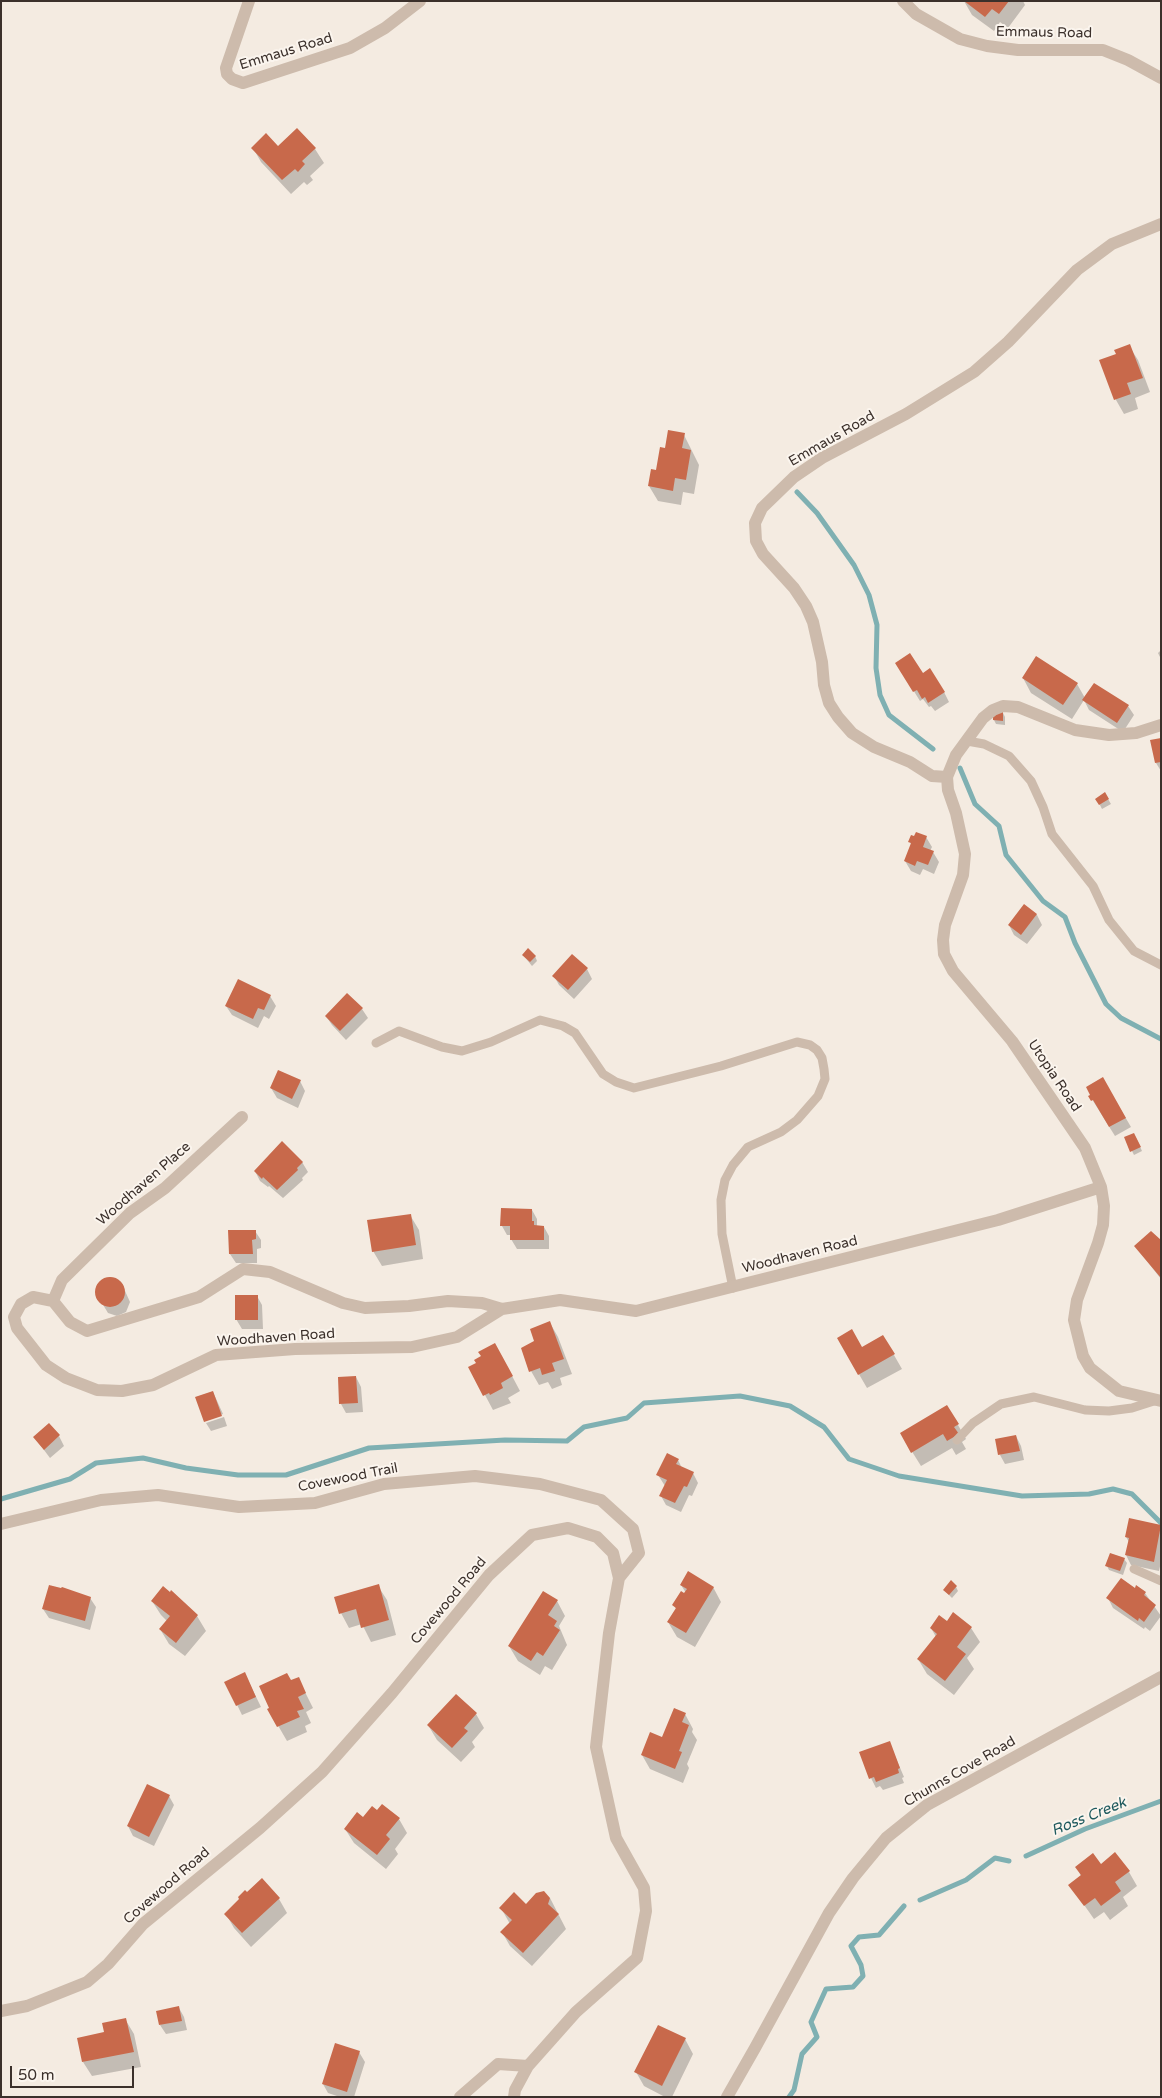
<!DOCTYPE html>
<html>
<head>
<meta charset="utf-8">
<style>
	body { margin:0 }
	#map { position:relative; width:1162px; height:2098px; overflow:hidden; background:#f4ebe1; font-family:"Varela Round",sans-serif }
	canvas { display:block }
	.frame { position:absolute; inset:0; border:2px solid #3b302b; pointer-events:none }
	.scale { position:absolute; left:10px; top:2066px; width:124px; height:22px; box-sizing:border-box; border:2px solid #3b302b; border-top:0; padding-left:6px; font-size:15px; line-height:18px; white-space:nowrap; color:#3b302b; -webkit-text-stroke:4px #fbf5ee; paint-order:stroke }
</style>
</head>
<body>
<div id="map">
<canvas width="1162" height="2098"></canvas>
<div class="frame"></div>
<div class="scale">50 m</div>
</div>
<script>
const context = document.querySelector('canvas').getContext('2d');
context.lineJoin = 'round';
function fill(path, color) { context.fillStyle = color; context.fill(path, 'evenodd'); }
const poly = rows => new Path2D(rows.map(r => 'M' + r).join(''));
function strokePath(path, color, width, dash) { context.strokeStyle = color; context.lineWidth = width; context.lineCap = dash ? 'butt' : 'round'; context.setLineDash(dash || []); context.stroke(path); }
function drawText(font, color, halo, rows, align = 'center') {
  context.font = font + ' "Varela Round",sans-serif'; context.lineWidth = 4; context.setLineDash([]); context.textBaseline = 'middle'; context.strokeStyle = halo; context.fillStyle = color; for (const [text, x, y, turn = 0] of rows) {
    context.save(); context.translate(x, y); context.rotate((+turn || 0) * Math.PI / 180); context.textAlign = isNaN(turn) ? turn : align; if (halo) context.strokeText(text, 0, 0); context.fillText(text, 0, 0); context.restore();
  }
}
const shadow = poly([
	[964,1,1023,1,1025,5,1008,28,1000,22,994,31,972,15],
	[278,147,315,149,324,163,310,176,313,180,307,185,304,182,291,194,261,162,253,148],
	[1129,346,1138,360,1150,392,1135,398,1138,409,1124,414,1116,400,1101,361,1118,355],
	[684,435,699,465,694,494,683,492,681,505,658,501,649,486,666,449],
	[1161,650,1161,659,1158,653],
	[902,672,922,675,944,692,949,702,935,711,931,706,929,707,923,699,920,701],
	[1023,678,1077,684,1085,698,1128,706,1134,715,1123,732,1089,710,1084,700,1072,719,1031,693],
	[1003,713,1005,717,1005,725,996,724,994,720],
	[1161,739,1161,771,1156,763,1151,741],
	[1105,794,1111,804,1102,809,1097,799],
	[926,837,932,847,930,851,933,852,939,862,934,874,923,869,920,875,911,871,905,861,912,846,910,842],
	[1024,906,1037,915,1042,925,1027,944,1014,935,1009,925],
	[523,955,535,956,537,961,532,966],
	[587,969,592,979,574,999,559,985,554,976],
	[347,995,362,1009,368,1018,346,1040,332,1025,326,1016],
	[270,996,276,1006,269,1019,264,1016,258,1028,232,1015,226,1006],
	[1103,1079,1131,1127,1115,1136,1090,1096],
	[300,1081,305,1091,298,1108,277,1098,271,1088],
	[1136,1138,1142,1151,1134,1155,1132,1151],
	[302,1162,308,1172,302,1178,303,1180,283,1198,269,1186,268,1187,260,1181,255,1171],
	[532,1210,537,1219,537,1227,544,1227,549,1236,549,1249,517,1249,511,1239,512,1235,507,1235,502,1226],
	[410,1215,419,1230,423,1259,382,1266,373,1251],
	[255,1231,261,1240,261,1248,257,1249,257,1263,236,1263,230,1254,230,1232],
	[1161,1242,1161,1279,1136,1247],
	[110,1277,121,1282,130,1302,126,1312,117,1316,108,1313,96,1293,100,1282],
	[257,1296,262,1305,263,1329,242,1329,236,1319],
	[550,1323,558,1337,572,1374,560,1378,562,1385,552,1389,548,1382,539,1385,531,1371,536,1342],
	[883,1336,902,1369,867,1388,838,1338,861,1349],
	[503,1359,520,1391,508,1398,511,1403,493,1410,470,1367],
	[356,1377,361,1387,363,1412,346,1413,341,1404,339,1378],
	[213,1392,223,1414,205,1421],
	[947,1406,966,1439,962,1442,966,1449,956,1455,952,1448,921,1466,901,1434],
	[224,1417,227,1426,211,1431,206,1423],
	[59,1436,64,1446,50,1458,35,1438],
	[1016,1436,1021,1446,1024,1460,1005,1464,1000,1455],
	[678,1460,682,1468,693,1473,698,1483,692,1496,689,1495,681,1512,666,1505,661,1496,665,1486,658,1475],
	[1130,1520,1161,1527,1161,1562,1159,1571,1131,1565,1126,1555,1129,1542,1126,1537],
	[1124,1559,1127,1563,1123,1575,1109,1570,1107,1566],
	[681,1585,713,1587,721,1602,695,1647,677,1637,668,1622,676,1609,674,1605,686,1593],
	[378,1586,387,1600,396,1635,371,1642,362,1624,349,1628,341,1613],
	[956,1587,958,1591,952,1598,944,1590],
	[62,1590,90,1598,96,1607,90,1630,49,1618,43,1609],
	[1135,1590,1145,1593,1161,1616,1150,1631,1145,1627,1144,1629,1113,1608,1108,1598],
	[152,1601,186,1607,197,1616,206,1631,185,1656,169,1644,160,1629,167,1621,161,1615],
	[557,1601,565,1616,559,1626,567,1645,552,1670,545,1666,540,1675,518,1661,509,1646],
	[947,1623,971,1628,980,1642,967,1658,974,1669,954,1695,927,1674,918,1659,936,1637,931,1628],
	[245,1674,261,1707,242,1715,226,1682],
	[298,1678,313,1708,306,1712,311,1723,305,1726,307,1732,287,1741,269,1710,291,1681],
	[476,1714,484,1728,472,1742,475,1747,461,1762,437,1740,428,1725],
	[685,1714,693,1729,692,1732,697,1740,687,1764,689,1768,683,1783,650,1769,642,1755,663,1739],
	[889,1742,904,1777,902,1778,904,1783,883,1790,880,1786,876,1788,871,1778],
	[169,1796,174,1805,154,1846,133,1836,128,1826],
	[377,1811,399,1819,407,1833,395,1849,398,1854,386,1869,354,1843,345,1829],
	[1100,1865,1129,1872,1137,1886,1123,1897,1128,1906,1110,1920,1104,1912,1094,1919,1070,1885,1081,1876,1077,1868],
	[247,1894,279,1899,287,1913,251,1947,234,1928,226,1914],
	[550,1898,566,1929,532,1966,510,1946,502,1932,510,1924,501,1908,526,1906],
	[179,2008,184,2017,187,2030,166,2034,160,2025],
	[125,2019,134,2034,141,2067,92,2076,83,2062,105,2033],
	[685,2039,693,2054,672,2097,665,2097,644,2086,636,2072],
	[359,2052,365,2062,354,2097,340,2097,328,2093,323,2084]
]);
const stream = poly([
	[797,492,817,513,854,565,869,595,877,625,876,668,880,695,889,715,933,749],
	[960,768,975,804,999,826,1006,855,1043,901,1065,917,1075,943,1106,1004,1121,1018,1161,1039],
	[1,1499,70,1479,96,1463,143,1458,186,1468,238,1475,286,1475,369,1448,505,1440,567,1441,584,1427,627,1418,644,1403,740,1396,790,1406,824,1427,849,1459,899,1476,1022,1496,1089,1494,1113,1489,1132,1494,1161,1523],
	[1026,1856,1085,1829,1161,1801],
	[920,1900,966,1880,995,1858,1009,1861],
	[789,2097,794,2090,802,2054,817,2037,811,2022,826,1989,853,1987,863,1976,861,1965,851,1946,859,1937,879,1935,904,1906]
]);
const building = poly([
	[964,1,1009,1,999,14,992,9,985,17],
	[297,128,316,148,302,161,305,164,298,172,295,169,282,180,251,148,266,133,278,146],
	[1130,344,1143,378,1127,383,1131,394,1114,400,1099,360,1116,354,1114,350],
	[668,430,685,433,682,448,691,450,686,480,675,478,673,491,648,486,651,469,656,470,660,447,665,448],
	[910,653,923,673,930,668,945,692,928,703,925,697,922,699,917,690,913,692,895,663],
	[1036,656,1078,683,1063,705,1022,678],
	[1094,683,1129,705,1117,723,1082,700],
	[993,711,1003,712,1003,721,993,720],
	[1161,738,1161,762,1155,763,1150,740],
	[1105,792,1109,799,1099,805,1095,799],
	[916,832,927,836,923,847,934,851,928,865,917,861,915,866,904,861,911,843,908,842,911,835,914,836],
	[1024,904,1037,914,1021,935,1008,925],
	[528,948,536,956,530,962,522,955],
	[572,954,588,968,568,990,552,976],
	[238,979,271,995,264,1010,258,1008,253,1019,225,1006],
	[347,993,363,1008,340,1031,325,1016],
	[278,1070,301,1080,292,1099,270,1088],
	[1103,1077,1126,1118,1109,1127,1093,1100,1091,1101,1088,1096,1090,1095,1086,1087],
	[1134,1133,1141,1147,1130,1152,1124,1137],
	[282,1141,303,1162,297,1168,298,1170,277,1190,263,1177,262,1179,254,1171],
	[501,1208,532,1209,532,1221,534,1221,534,1225,544,1226,544,1240,510,1240,510,1226,500,1226],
	[411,1214,416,1245,372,1252,367,1220],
	[228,1230,256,1230,256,1239,252,1240,253,1254,229,1254],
	[1151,1231,1161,1240,1161,1278,1134,1246],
	'95 1292a15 15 0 1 1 30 0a15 15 0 1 1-30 0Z',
	[235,1295,258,1295,258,1320,235,1320],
	[550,1321,564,1359,552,1363,555,1371,542,1375,540,1368,529,1372,521,1348,534,1341,530,1329],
	[852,1329,862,1347,883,1335,895,1354,858,1375,837,1338],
	[495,1343,513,1376,501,1383,503,1388,490,1395,489,1393,483,1396,468,1367,476,1363,474,1360,481,1356,478,1352],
	[356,1376,358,1403,339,1404,338,1377],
	[213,1391,222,1416,204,1422,195,1397],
	[947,1405,959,1424,954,1427,959,1434,947,1441,943,1434,911,1453,900,1433],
	[49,1423,60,1435,44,1450,33,1437],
	[1016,1435,1020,1451,998,1455,995,1439],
	[667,1453,679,1459,676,1464,694,1472,687,1487,684,1486,675,1503,659,1496,667,1480,656,1475],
	[1129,1518,1161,1525,1154,1562,1125,1555,1129,1538,1125,1537],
	[1110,1553,1125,1558,1120,1571,1105,1566],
	[688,1571,714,1587,686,1633,667,1622,676,1608,672,1605,681,1591,684,1593,687,1589,680,1585],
	[1121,1578,1135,1588,1136,1585,1146,1592,1144,1595,1156,1605,1144,1622,1139,1618,1138,1621,1106,1598],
	[951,1580,957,1586,949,1595,943,1590],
	[379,1584,389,1620,361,1628,356,1609,339,1614,334,1597],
	[49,1585,61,1588,62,1587,91,1597,85,1621,42,1609],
	[163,1586,170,1592,171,1590,198,1615,176,1643,159,1629,170,1616,151,1601],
	[543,1591,558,1600,548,1615,557,1621,554,1626,560,1630,543,1656,537,1652,531,1661,508,1646],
	[953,1612,972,1627,957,1647,966,1654,945,1681,917,1659,937,1634,930,1628,939,1615,947,1621],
	[245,1672,256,1697,236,1706,224,1682],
	[287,1673,291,1680,299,1677,306,1693,298,1697,304,1709,297,1711,300,1717,277,1727,267,1709,269,1708,259,1686],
	[456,1694,477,1713,464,1728,468,1731,452,1748,427,1725],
	[674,1708,686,1713,682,1722,689,1725,679,1751,682,1752,675,1769,641,1755,650,1732,662,1737],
	[890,1741,900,1768,898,1769,899,1773,876,1782,874,1777,869,1779,859,1752],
	[147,1784,170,1795,149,1837,127,1826],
	[382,1804,400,1818,386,1835,390,1839,377,1855,344,1829,357,1812,363,1817,372,1806,377,1810],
	[1115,1852,1130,1871,1115,1882,1121,1891,1101,1906,1095,1898,1084,1906,1068,1885,1081,1875,1075,1867,1093,1853,1101,1864],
	[262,1878,280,1898,242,1933,224,1914,239,1899,238,1897,245,1890,247,1892],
	[544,1891,550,1898,548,1904,559,1914,523,1953,500,1932,512,1920,499,1908,514,1892,526,1904,536,1893],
	[179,2006,182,2021,159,2025,156,2011],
	[126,2018,134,2052,82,2062,77,2038,104,2032,102,2023],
	[658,2025,686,2038,662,2086,634,2072],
	[335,2043,360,2051,347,2092,322,2084]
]);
const service = poly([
	[967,741,984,744,1009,756,1031,781,1043,807,1052,834,1093,886,1109,920,1134,951,1161,965],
	[376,1043,399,1031,442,1047,462,1051,491,1042,540,1020,563,1026,575,1033,603,1074,616,1082,634,1088,721,1066,797,1042,810,1045,817,1050,822,1058,824,1069,825,1079,818,1096,797,1120,781,1132,748,1147,733,1165,725,1180,721,1200,722,1234,733,1288],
	[957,1440,973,1423,1001,1404,1034,1397,1085,1410,1109,1411,1132,1408,1157,1400],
	[1134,1569,1161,1581]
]);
const minor = poly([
	[249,1,226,68,227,74,232,79,243,83,350,48,385,28,420,1],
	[903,1,916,14,960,39,987,46,1018,50,1103,50,1128,60,1161,78],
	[1161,725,1136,733,1109,735,1075,730,1018,707,1003,706,993,710,983,718,956,755,947,777,948,790,956,813,965,854,963,875,945,925,943,940,944,954,953,971,1012,1041,1085,1148,1101,1187,1104,1206,1103,1225,1098,1243,1077,1300,1074,1320,1083,1356,1090,1368,1119,1391,1161,1401],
	[947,777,932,776,910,762,874,747,852,733,838,717,829,703,824,685,822,662,813,622,806,606,794,588,763,554,756,541,755,523,762,508,794,477,822,458,906,414,974,372,1008,342,1077,270,1112,244,1161,224],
	[53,1301,62,1280,130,1213,165,1188,242,1117],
	[502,1309,482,1303,448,1301,409,1306,365,1308,343,1303,270,1272,243,1269,199,1297,87,1331,70,1322,53,1301,33,1297,21,1304,14,1317,17,1328,46,1365,66,1378,97,1390,122,1391,153,1385,216,1355,295,1349,412,1347,457,1337,502,1309,560,1300,636,1311,998,1220,1101,1187],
	[1,1524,101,1500,158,1495,239,1507,315,1503,384,1484,475,1476,540,1484,601,1500,633,1529,639,1553,619,1578],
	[1,2011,27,2006,87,1982,108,1964,143,1924,260,1828,322,1772,392,1693,489,1575,532,1535,568,1528,597,1537,613,1553,619,1578,609,1633,596,1747,616,1838,644,1888,646,1911,637,1958,576,2012,528,2066,515,2090,514,2097],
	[460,2097,498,2064,528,2066],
	[727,2097,755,2048,829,1913,853,1878,886,1838,927,1805,1161,1677]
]);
const streetNames = [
	["Emmaus Road",1044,33,1],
	["Emmaus Road",286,52,-17],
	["Emmaus Road",832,439,-30],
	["Utopia Road",1054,1076,56],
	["Woodhaven Place",144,1184,-41],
	["Woodhaven Road",800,1255,-14],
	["Woodhaven Road",276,1338,-4],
	["Covewood Trail",348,1478,-11],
	["Covewood Road",449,1601,-50],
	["Chunns Cove Road",960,1772,-30],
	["Covewood Road",167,1886,-41]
];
const waterNames = [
	["Ross Creek",1089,1817,-22]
];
fill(shadow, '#0003');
strokePath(stream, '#7fb0b2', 5);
fill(building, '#c8694b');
strokePath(service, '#cdbbac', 9);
strokePath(minor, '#cdbbac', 12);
drawText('14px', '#3b302b', '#fbf5ee', streetNames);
drawText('italic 15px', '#1f5a5e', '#fbf5ee', waterNames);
</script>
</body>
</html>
